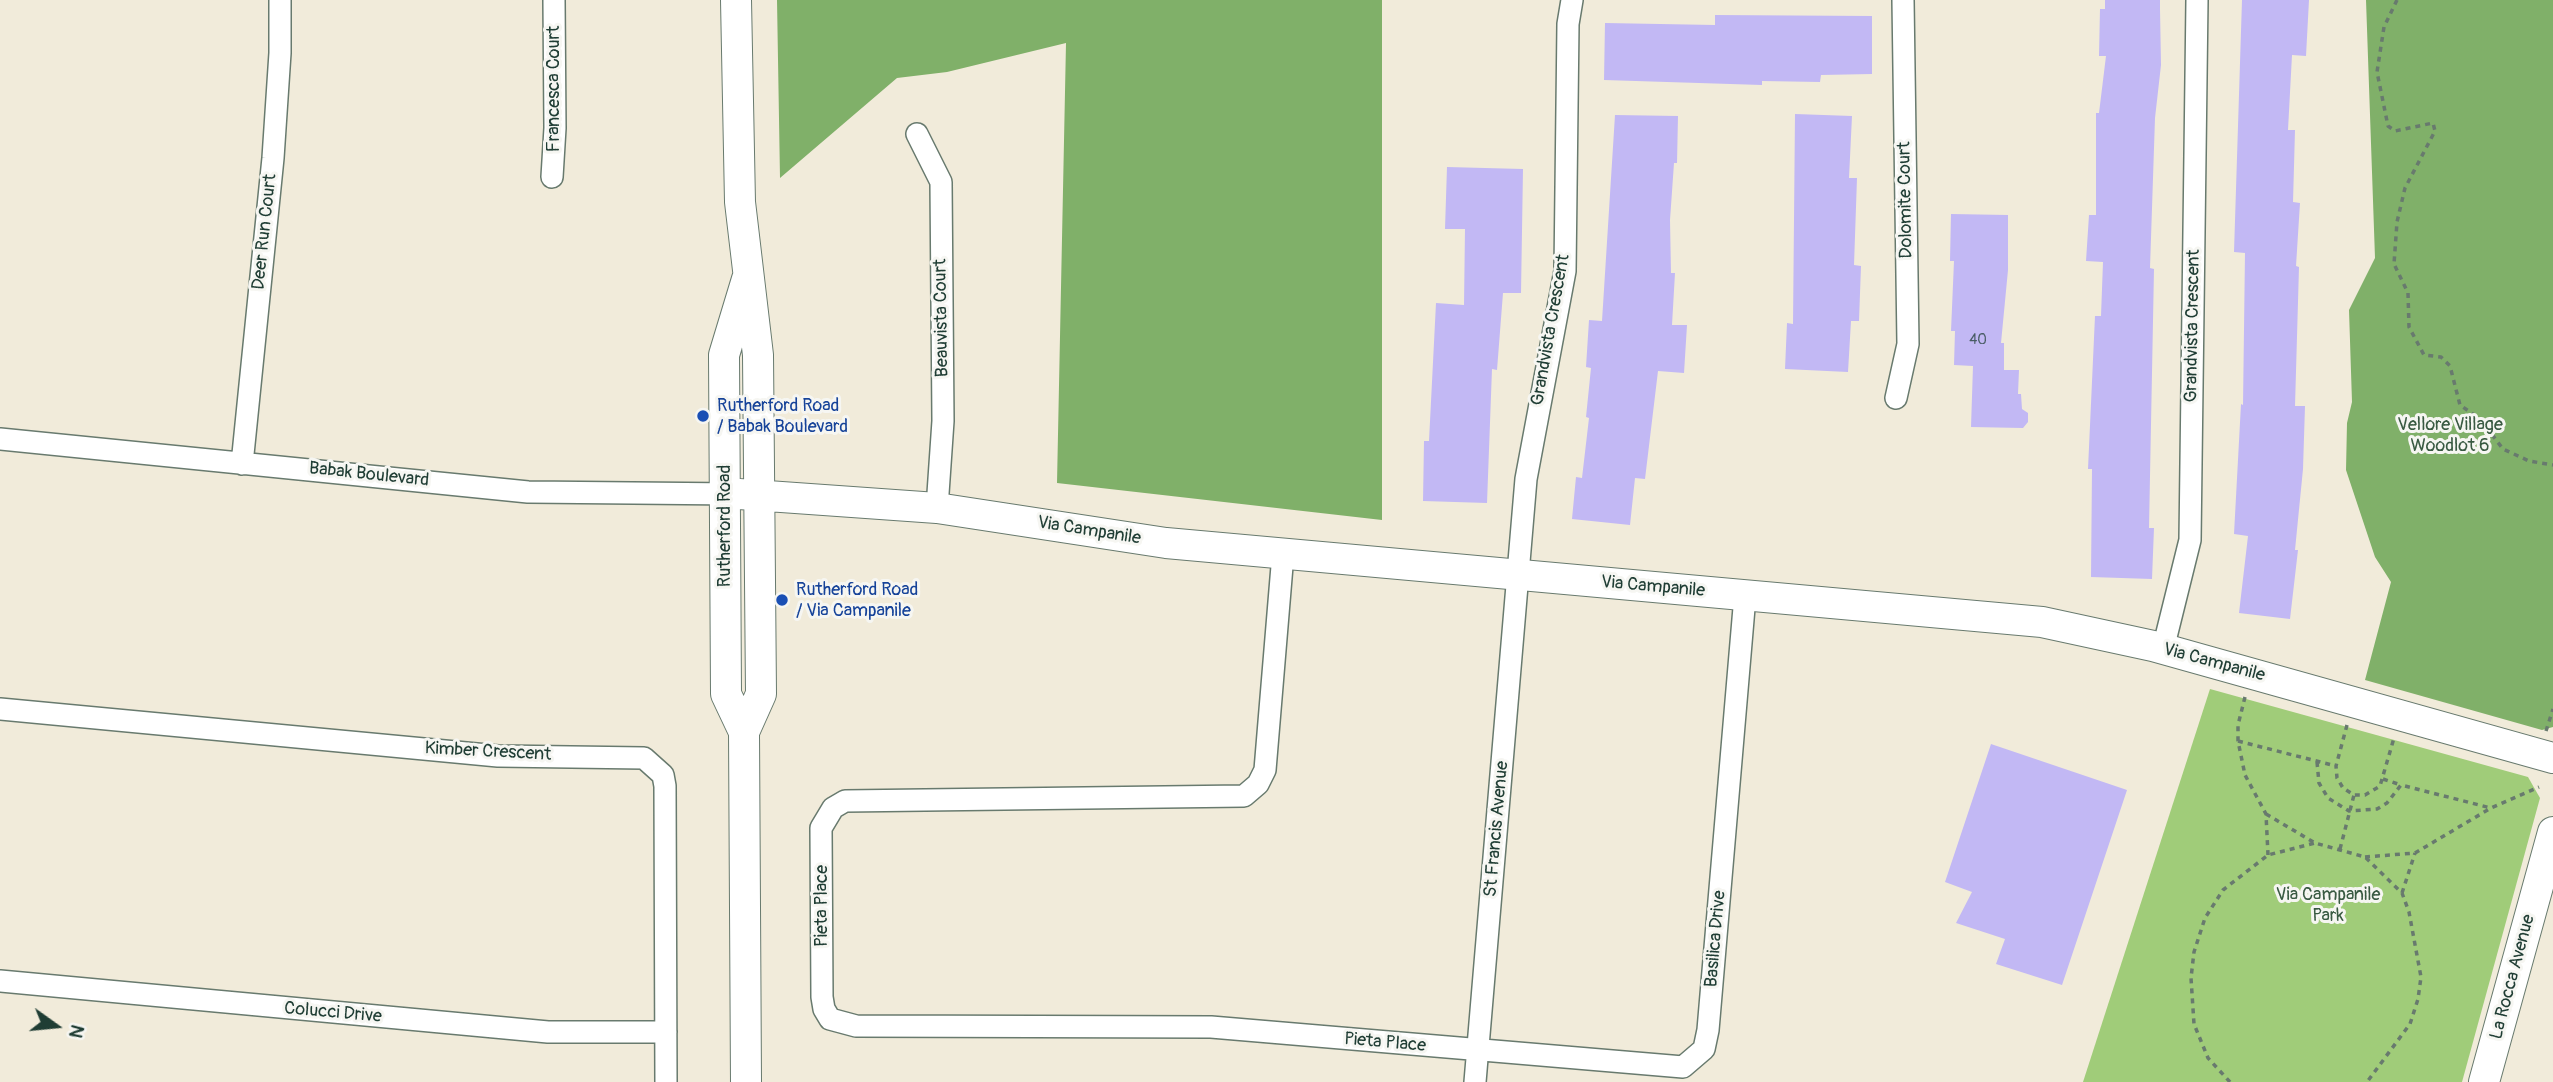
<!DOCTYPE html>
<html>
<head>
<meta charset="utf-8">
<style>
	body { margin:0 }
	#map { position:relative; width:2553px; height:1082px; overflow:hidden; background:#f1ebda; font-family:Pangolin,sans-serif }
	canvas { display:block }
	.north { position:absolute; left:21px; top:991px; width:70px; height:70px; -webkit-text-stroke:5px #f6f6f2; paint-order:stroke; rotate:105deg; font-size:19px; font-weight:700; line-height:28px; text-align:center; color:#1f3d34 }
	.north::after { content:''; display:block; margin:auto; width:24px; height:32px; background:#1f3d34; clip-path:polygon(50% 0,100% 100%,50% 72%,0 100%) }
</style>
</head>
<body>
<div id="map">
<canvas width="2553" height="1082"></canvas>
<div class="north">N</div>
</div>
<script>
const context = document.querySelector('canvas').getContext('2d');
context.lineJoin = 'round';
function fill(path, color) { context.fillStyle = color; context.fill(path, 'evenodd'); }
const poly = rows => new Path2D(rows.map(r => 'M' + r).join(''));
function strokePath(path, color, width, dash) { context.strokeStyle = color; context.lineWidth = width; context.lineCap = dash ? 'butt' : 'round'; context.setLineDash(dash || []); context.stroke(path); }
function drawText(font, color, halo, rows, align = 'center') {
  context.font = font + ' Pangolin,sans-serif'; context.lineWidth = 6; context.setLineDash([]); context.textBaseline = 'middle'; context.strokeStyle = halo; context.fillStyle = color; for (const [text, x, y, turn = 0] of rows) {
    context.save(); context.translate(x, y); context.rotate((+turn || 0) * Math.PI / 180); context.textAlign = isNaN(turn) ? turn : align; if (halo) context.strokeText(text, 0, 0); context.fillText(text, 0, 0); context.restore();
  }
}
const green = poly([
	[2210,689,2528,777,2540,798,2462,1082,2083,1082]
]);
const forest = poly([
	[777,0,1382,0,1382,520,1057,483,1066,43,947,72,897,78,780,178],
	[2366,0,2553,0,2553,727,2542,730,2365,680,2391,582,2375,557,2346,470,2347,423,2352,402,2349,310,2375,258]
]);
const building = poly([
	[2105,0,2160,0,2160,9,2161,65,2155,118,2150,268,2154,269,2149,528,2154,528,2152,579,2091,577,2092,469,2088,469,2095,316,2101,316,2103,262,2086,261,2089,215,2096,215,2096,113,2099,113,2106,56,2099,56,2100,9,2105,9],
	[2242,0,2309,0,2306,56,2292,55,2288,130,2295,130,2293,202,2300,203,2296,266,2299,267,2295,406,2305,406,2303,469,2295,550,2298,550,2290,619,2239,613,2248,536,2234,534,2241,404,2243,405,2245,253,2234,252],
	[1715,15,1872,16,1872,74,1821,75,1820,82,1762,81,1762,85,1604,80,1605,23,1715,25],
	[1795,114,1852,116,1849,178,1857,178,1854,265,1861,266,1859,321,1851,321,1848,372,1785,369,1787,323,1793,324],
	[1615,115,1678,116,1677,163,1674,163,1670,220,1671,273,1675,273,1672,325,1687,325,1684,373,1658,371,1645,479,1635,478,1630,525,1572,519,1576,477,1582,478,1589,418,1586,417,1591,368,1586,367,1589,320,1602,321],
	[1447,167,1523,169,1521,293,1503,293,1497,370,1492,369,1487,503,1423,501,1424,441,1429,441,1436,303,1464,305,1465,229,1445,229],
	[1951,214,2008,215,2008,270,2001,343,2004,343,2004,370,2019,370,2018,394,2021,394,2022,409,2028,413,2028,422,2023,428,1971,427,1973,366,1954,365,1955,331,1951,331,1954,261,1950,261],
	[1991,744,2127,790,2062,985,1996,964,2005,939,1956,923,1972,892,1945,882]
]);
const path = poly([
	[2397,0,2384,27,2377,72,2388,126,2395,131,2433,123,2435,131,2405,188,2397,222,2394,264,2408,293,2409,327,2424,355,2441,357,2450,366,2460,405,2480,419,2503,449,2529,461,2553,465],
	[2245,697,2238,725,2238,741,2245,775,2266,814,2268,855],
	[2347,725,2336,766,2337,778,2343,788,2354,795,2365,795,2380,786,2394,738],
	[2546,731,2553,709],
	[2238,741,2336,766],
	[2317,762,2319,783,2328,798,2349,811,2377,809,2387,803,2401,785,2491,808],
	[2383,779,2401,785],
	[2266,814,2315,843,2365,857,2402,893,2409,912,2421,977,2418,999,2410,1024,2367,1082],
	[2340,849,2354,795],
	[2365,857,2415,853,2491,808,2539,787],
	[2402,893,2415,853],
	[2230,1082,2208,1058,2194,1024,2191,978,2194,952,2205,918,2223,890,2268,855,2315,843]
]);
const street = poly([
	[917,134,941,182,943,421,937,508],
	[552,177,555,128,554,0],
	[1896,398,1908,344,1903,0],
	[0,439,528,492,737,494],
	[242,464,273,158,280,53,280,0],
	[1283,554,1265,770,1258,784,1244,796,845,801,833,808,821,828,822,997,824,1009,830,1019,856,1026,1211,1027,1683,1067,1704,1049,1708,1030,1745,596],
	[2163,649,2190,540,2197,0],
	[0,709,498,756,644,758,663,775,665,786,666,1082],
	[0,981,548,1032,666,1032],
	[1475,1082,1526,479,1565,271,1568,24,1572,0]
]);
const secondary = poly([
	[736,0,740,202,758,355,761,694,744,732],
	[739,494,937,508,1166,543,2042,622,2153,646,2553,758],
	[746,1082,744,732,726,694,724,355,747,279],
	[2484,1082,2553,832]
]);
const markers = [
	[703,416,7,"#1a4fb4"],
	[782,600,7,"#1a4fb4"]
];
const numberNames = [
	["40",1978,340]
];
const streetNames = [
	["Francesca Court",554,89,-90],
	["Dolomite Court",1906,200,-91],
	["Deer Run Court",265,232,-84],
	["Beauvista Court",942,318,-91],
	["Grandvista Crescent",2193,326,-89],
	["Grandvista Crescent",1551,330,-80],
	["Babak Boulevard",369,475,6],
	["Rutherford Road",725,526,-90],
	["Via Campanile",1089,531,9],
	["Via Campanile",1653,587,5],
	["Via Campanile",2214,663,15],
	["Kimber Crescent",488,752,3],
	["St Francis Avenue",1497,829,-85],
	["Pieta Place",822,906,-90],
	["Basilica Drive",1716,939,-85],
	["La Rocca Avenue",2513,977,-75],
	["Colucci Drive",333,1013,5],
	["Pieta Place",1385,1043,5]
];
const transitNames = [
	["Rutherford Road",717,406],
	["/ Babak Boulevard",717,427],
	["Rutherford Road",796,590],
	["/ Via Campanile",796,611]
];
const parkNames = [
	["Vellore Village",2450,425],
	["Woodlot 6",2450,446],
	["Via Campanile",2328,895],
	["Park",2328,916]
];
fill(green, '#a0cc79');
fill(forest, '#80b069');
fill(building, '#c2b8f4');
strokePath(street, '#687a6e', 24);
strokePath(secondary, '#687a6e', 32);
strokePath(path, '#687a6e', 3.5, [5, 5]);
strokePath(street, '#fff', 21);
strokePath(secondary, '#fff', 30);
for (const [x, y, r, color] of markers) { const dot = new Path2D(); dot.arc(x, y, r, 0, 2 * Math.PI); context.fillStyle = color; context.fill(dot); strokePath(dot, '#f6f6f2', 2.5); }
drawText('14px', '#485c64', null, numberNames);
drawText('18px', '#1f3d34', '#f6f6f2', streetNames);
drawText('18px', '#164399', '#f6f6f2', transitNames, 'left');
drawText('18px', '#395a42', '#f6f6f2', parkNames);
</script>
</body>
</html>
